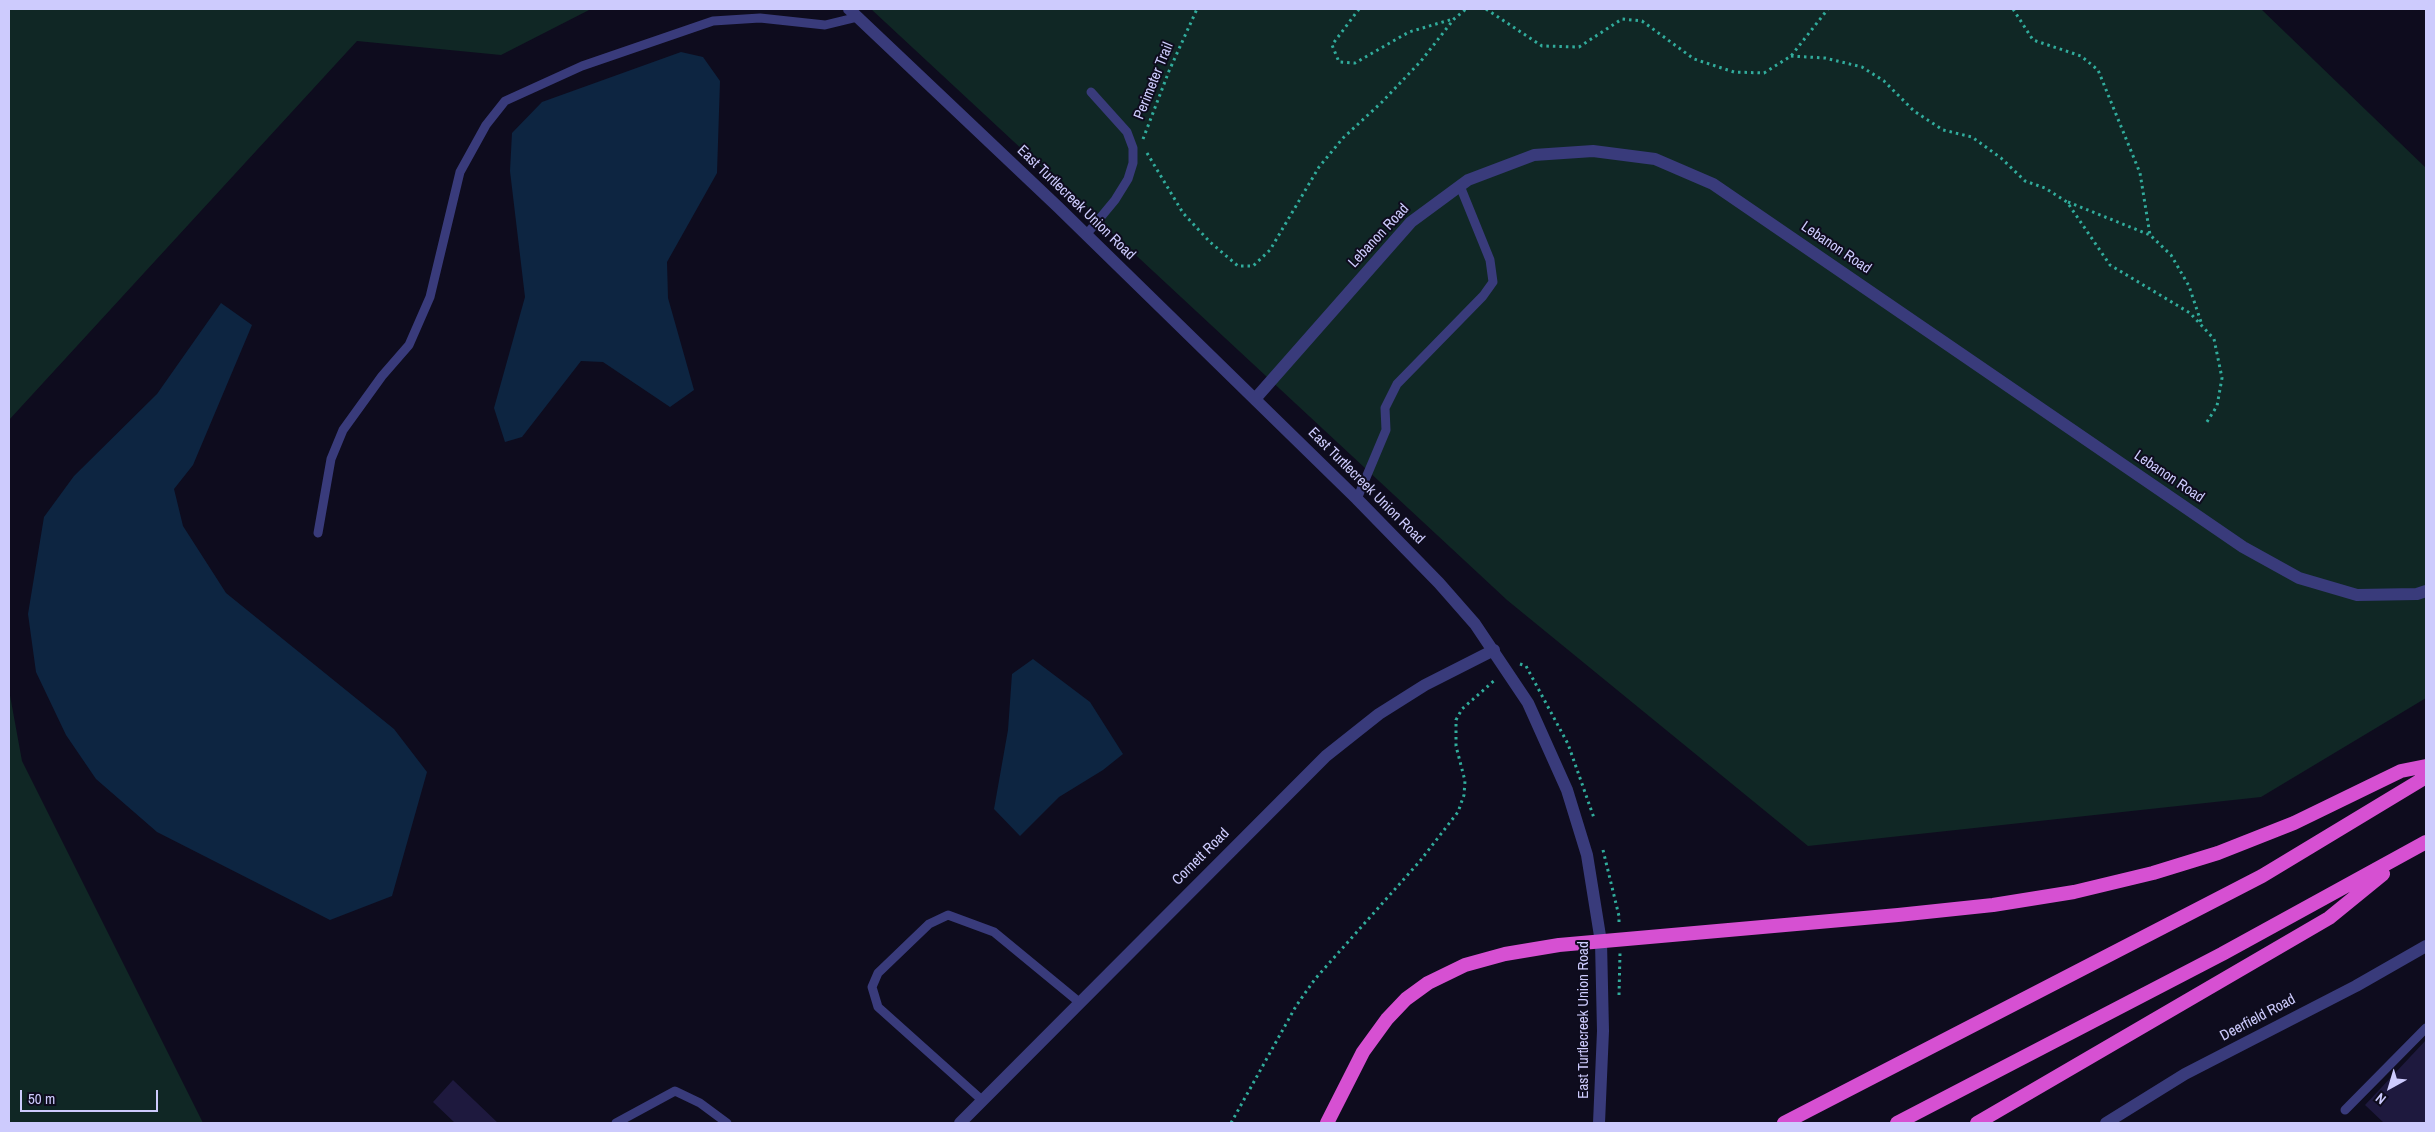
<!DOCTYPE html>
<html>
<head>
<meta charset="utf-8">
<style>
	body { margin:0 }
	#map { position:relative; width:2435px; height:1132px; overflow:hidden; background:#0e0c1e; font-family:"Archivo Narrow",sans-serif }
	canvas { display:block }
	.frame { position:absolute; inset:0; border:10px solid #cdcbfd; pointer-events:none }
	.north { position:absolute; left:2365px; top:1062px; width:50px; height:50px; -webkit-text-stroke:4px #0e0c1e; paint-order:stroke; rotate:219deg; font-size:14px; font-weight:700; line-height:20px; text-align:center; color:#cdcbfd }
	.north::after { content:''; display:block; margin:auto; width:18px; height:22px; background:#cdcbfd; clip-path:polygon(50% 0,100% 100%,50% 72%,0 100%) }
	.scale { position:absolute; left:20px; top:1090px; width:138px; height:22px; box-sizing:border-box; border:2px solid #cdcbfd; border-top:0; padding-left:6px; font-size:15px; line-height:18px; white-space:nowrap; color:#cdcbfd; -webkit-text-stroke:4px #0e0c1e; paint-order:stroke }
</style>
</head>
<body>
<div id="map">
<canvas width="2435" height="1132"></canvas>
<div class="frame"></div>
<div class="north">N</div>
<div class="scale">50 m</div>
</div>
<script>
const context = document.querySelector('canvas').getContext('2d');
context.lineJoin = 'round';
function fill(path, color) { context.fillStyle = color; context.fill(path, 'evenodd'); }
const poly = rows => new Path2D(rows.map(r => 'M' + r).join(''));
function strokePath(path, color, width, dash) { context.strokeStyle = color; context.lineWidth = width; context.lineCap = dash ? 'butt' : 'round'; context.setLineDash(dash || []); context.stroke(path); }
function drawText(font, color, halo, rows, align = 'center') {
  context.font = font + ' "Archivo Narrow",sans-serif'; context.lineWidth = 4; context.setLineDash([]); context.textBaseline = 'middle'; context.strokeStyle = halo; context.fillStyle = color; for (const [text, x, y, turn = 0] of rows) {
    context.save(); context.translate(x, y); context.rotate((+turn || 0) * Math.PI / 180); context.textAlign = isNaN(turn) ? turn : align; if (halo) context.strokeText(text, 0, 0); context.fillText(text, 0, 0); context.restore();
  }
}
const green = poly([
	[9,9,591,9,501,55,357,41,9,420],
	[871,9,2261,9,2426,168,2426,698,2261,797,1808,846,1507,600],
	[9,690,22,761,203,1123,9,1123]
]);
const water = poly([
	[681,52,703,57,720,81,717,173,667,262,668,298,694,390,670,407,603,362,581,361,522,437,505,442,494,408,525,297,510,171,512,133,542,102],
	[221,303,252,325,193,465,174,489,183,526,226,593,394,729,427,772,392,896,330,920,157,832,96,779,66,735,36,672,28,614,44,517,74,476,157,394],
	[1033,659,1090,702,1123,754,1103,770,1059,797,1020,836,994,809,1008,730,1012,674]
]);
const shadow = poly([
	[2426,1042,2426,1123,2385,1123,2367,1105]
]);
const building = poly([
	[2426,1040,2426,1123,2384,1123,2365,1105],
	[453,1080,498,1123,455,1123,433,1102]
]);
const path = poly([
	[1359,9,1332,45,1339,62,1355,63,1409,32,1453,19],
	[1486,9,1542,46,1579,47,1622,19,1642,21,1694,59,1734,72,1764,73,1791,56,1828,9],
	[2013,9,2033,40,2081,56,2098,70,2140,173,2150,235,2171,255,2189,286,2202,325],
	[1791,56,1825,58,1862,67,1884,81,1914,111,1943,130,1972,137,2001,158,2025,181,2045,188,2067,202,2110,265,2190,313,2214,339,2222,378,2217,406,2205,425],
	[1143,139,1169,71,1197,9],
	[1147,153,1183,213,1210,242,1238,266,1253,266,1270,250,1319,167,1343,138,1382,102,1421,61,1454,19,1466,9],
	[2068,202,2150,235],
	[1520,664,1526,666,1568,744,1594,818],
	[1603,850,1619,916,1619,925],
	[1619,995,1620,953],
	[1231,1123,1296,1006,1315,979,1420,861,1458,812,1464,795,1465,781,1456,746,1456,720,1462,709,1496,679]
]);
const service = poly([
	[1086,235,1115,200,1128,179,1133,163,1133,148,1127,132,1091,92],
	[1357,499,1386,430,1385,408,1397,384,1483,296,1493,282,1490,260,1460,186],
	[318,533,331,459,343,430,382,376,409,345,430,297,460,172,486,125,505,101,582,66,713,21,760,18,825,25,858,17],
	[983,1101,878,1007,872,987,878,973,929,924,948,915,994,932,1079,1002],
	[2345,1110,2426,1028],
	[616,1123,675,1091,700,1103,727,1123]
]);
const minor = poly([
	[849,9,1058,207,1357,499,1439,583,1475,624,1528,703,1567,790,1587,855,1601,942],
	[1255,399,1411,222,1468,180,1534,155,1593,151,1655,159,1713,184,2243,547,2299,578,2357,595,2417,594,2426,591],
	[960,1123,1326,756,1379,714,1425,685,1494,650],
	[2106,1123,2185,1074,2356,986,2426,946]
]);
const tertiary = poly([
	[1599,1123,1603,1031,1601,942]
]);
const trunk = poly([
	[1327,1123,1363,1052,1387,1019,1406,999,1428,983,1465,965,1505,954,1559,945,1898,915,1993,905,2074,892,2153,873,2218,853,2294,823,2401,771,2426,766],
	[1784,1123,2262,876,2426,777],
	[1897,1123,2222,954,2426,842],
	[1977,1123,2329,918,2383,874]
]);
const streetNames = [
	["Perimeter Trail",1154,81,-68],
	["East Turtlecreek Union Road",1076,203,44],
	["Lebanon Road",1379,236,-47],
	["Lebanon Road",1836,248,34],
	["Lebanon Road",2169,477,34],
	["East Turtlecreek Union Road",1366,486,45],
	["Cornett Road",1201,857,-45],
	["Deerfield Road",2258,1018,-28],
	["East Turtlecreek Union Road",1584,1020,-90]
];
fill(green, '#102725');
fill(water, '#0d2541');
fill(shadow, '#0007');
fill(building, '#1e193e');
strokePath(path, '#31ac9c', 3, [2.5, 4]);
strokePath(service, '#393b7b', 9);
strokePath(minor, '#393b7b', 12);
strokePath(tertiary, '#393b7b', 12);
strokePath(trunk, '#d650d2', 14);
drawText('15px', '#cdcbfd', '#0e0c1e', streetNames);
</script>
</body>
</html>
